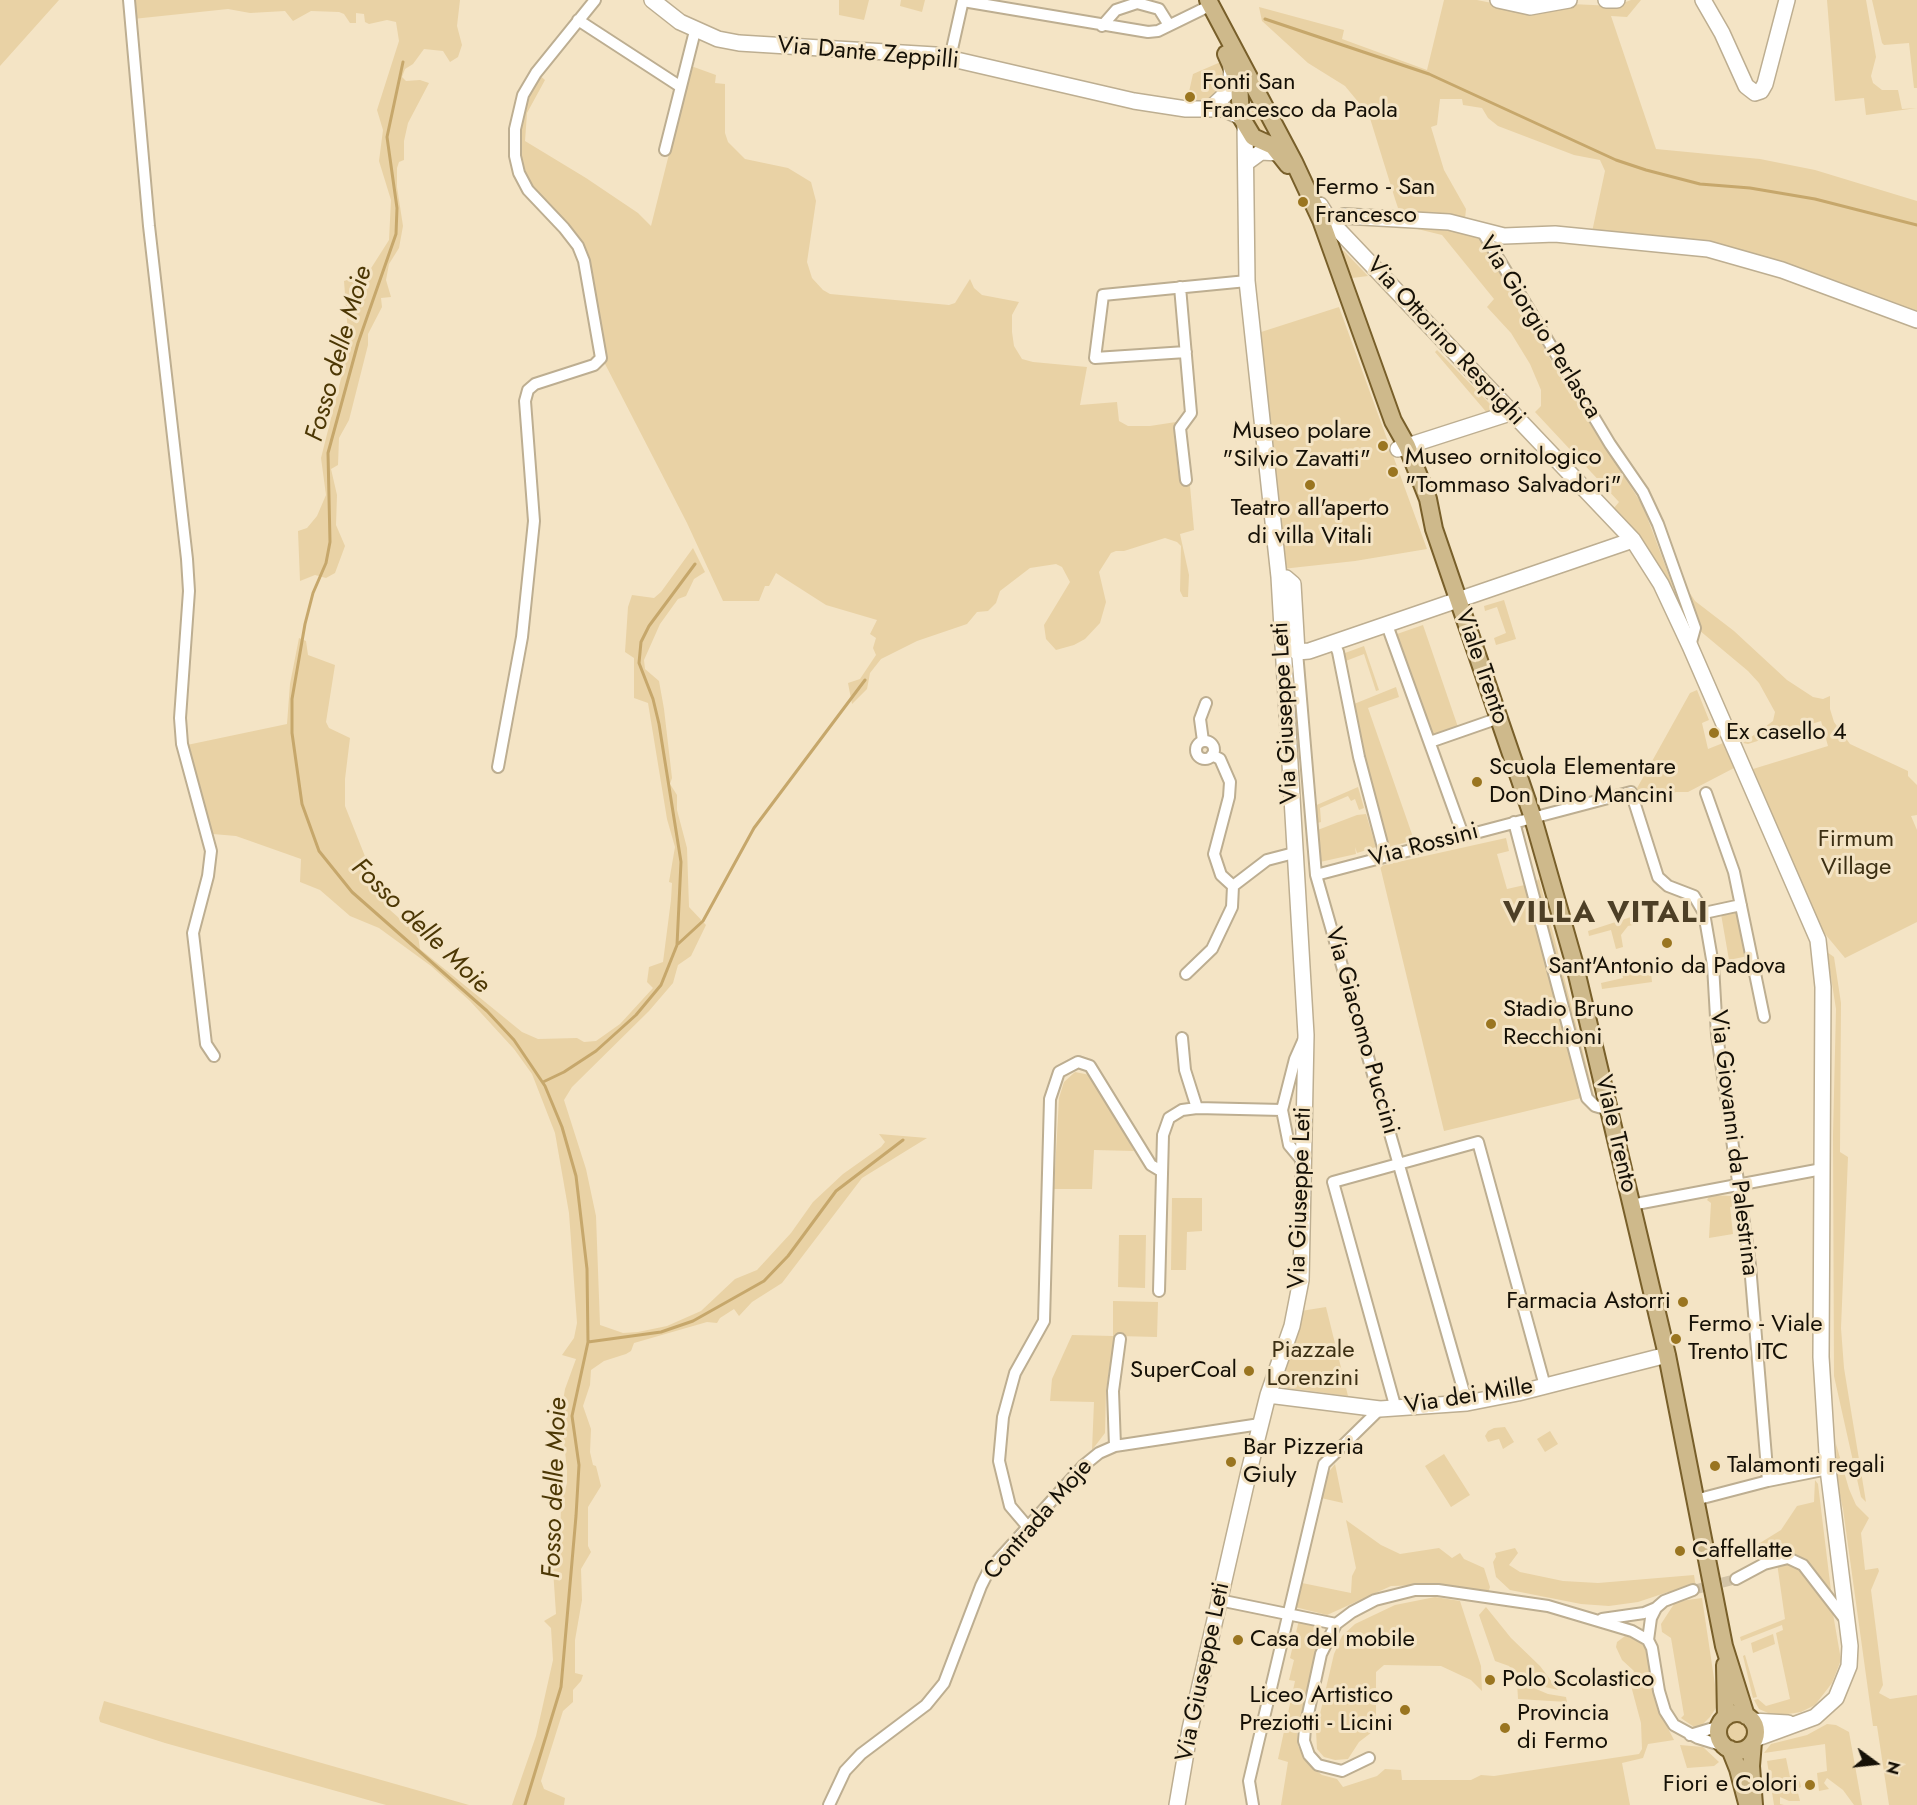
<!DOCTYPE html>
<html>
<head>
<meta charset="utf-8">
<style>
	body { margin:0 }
	#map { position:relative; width:1917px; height:1805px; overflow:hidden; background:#f4e4c5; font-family:Jost,sans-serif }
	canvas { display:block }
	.north { position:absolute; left:1845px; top:1733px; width:60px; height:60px; -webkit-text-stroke:4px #f4e4c5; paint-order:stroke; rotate:105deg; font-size:16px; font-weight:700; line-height:24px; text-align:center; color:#151006 }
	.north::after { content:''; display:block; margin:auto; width:21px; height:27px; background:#151006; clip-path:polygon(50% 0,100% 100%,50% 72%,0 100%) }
</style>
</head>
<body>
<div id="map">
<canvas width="1917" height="1805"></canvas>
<div class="north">N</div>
</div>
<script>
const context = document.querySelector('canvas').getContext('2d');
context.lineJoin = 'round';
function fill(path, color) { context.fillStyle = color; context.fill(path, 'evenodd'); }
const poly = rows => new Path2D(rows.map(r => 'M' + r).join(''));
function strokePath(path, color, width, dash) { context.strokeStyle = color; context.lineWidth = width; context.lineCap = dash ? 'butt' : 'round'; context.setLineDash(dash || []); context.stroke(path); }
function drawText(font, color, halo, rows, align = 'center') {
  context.font = font + ' Jost,sans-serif'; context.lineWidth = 6; context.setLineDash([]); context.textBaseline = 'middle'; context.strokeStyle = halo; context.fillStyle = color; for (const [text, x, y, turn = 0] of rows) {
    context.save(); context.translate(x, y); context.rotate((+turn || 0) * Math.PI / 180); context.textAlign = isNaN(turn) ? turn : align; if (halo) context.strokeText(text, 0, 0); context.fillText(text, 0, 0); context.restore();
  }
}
const green = poly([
	[0,0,59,0,0,66],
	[132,0,460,0,457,26,462,45,458,57,450,62,443,51,424,49,413,64,405,69,402,77,406,81,420,80,429,83,408,123,404,141,404,160,399,162,397,168,397,187,403,226,399,248,389,264,386,280,391,297,381,298,382,307,368,334,368,345,349,420,339,438,338,465,331,469,337,495,336,525,345,546,335,573,326,578,315,575,300,581,298,531,307,528,317,516,326,495,321,458,349,347,344,281,368,273,389,240,391,200,379,161,383,130,377,110,399,41,396,22,387,20,369,24,365,22,364,14,356,13,356,23,350,23,344,14,339,12,311,11,293,21,285,11,250,13,228,9,133,19],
	[839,0,869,0,864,20,839,15],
	[901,0,925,0,922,12,900,6],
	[1444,0,1477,0,1527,10,1571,4,1615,6,1631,0,1641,0,1627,17,1611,16,1656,149,1760,159,1815,170,1917,201,1917,316,1803,273,1592,232,1605,171,1600,160,1574,155,1498,126,1488,118,1482,108,1463,105,1462,99,1440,99,1437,125,1431,127,1444,170,1466,209,1465,219,1404,215,1399,211,1395,199,1369,115,1345,86,1308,63,1262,21,1259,7,1344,30,1342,39,1427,70],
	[1827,0,1866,0,1876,57,1871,76,1873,83,1882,90,1898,90,1902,109,1917,108,1866,115,1864,98,1835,101],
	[1872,0,1917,0,1917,88,1914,88,1909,43,1884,45,1882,43],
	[1223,61,1226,68,1224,89,1211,102,1186,105,1193,74],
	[691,66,716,75,715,83,725,84,725,133,728,142,745,159,788,168,811,182,816,201,807,262,812,278,823,290,830,294,949,305,955,303,970,279,974,288,982,295,1019,302,1012,315,1012,332,1014,346,1022,359,1033,362,1087,367,1080,405,1117,402,1119,421,1128,426,1150,426,1176,422,1174,433,1178,469,1181,470,1183,486,1190,486,1194,530,1180,534,1189,575,1188,597,1183,597,1180,591,1181,546,1177,542,1165,538,1124,551,1116,551,1111,553,1099,572,1106,602,1100,623,1085,639,1074,645,1056,650,1046,639,1044,625,1070,582,1062,567,1056,564,1030,568,1000,591,996,603,988,611,977,612,967,624,917,641,881,659,870,673,867,689,852,704,848,683,860,679,876,655,873,648,876,638,870,634,877,620,826,605,776,573,769,586,765,586,759,601,723,601,687,523,602,358,605,349,593,278,586,260,529,189,520,172,519,112,538,74,545,80,527,113,525,141,586,178,638,213,651,226],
	[1252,107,1256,108,1267,127,1263,133,1259,132,1249,114],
	[1393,223,1437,225,1475,234,1484,243,1560,376,1643,506,1687,624,1633,531,1614,508,1619,502,1535,412,1541,406,1541,390,1530,364,1511,333,1487,307,1494,299,1442,235],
	[1341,251,1344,251,1368,276,1352,278],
	[1339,307,1427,549,1355,561,1282,569,1258,333],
	[1437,350,1492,406,1488,414,1435,352],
	[693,548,705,572,694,579,686,596,678,599,660,624,644,660,645,669,659,681,664,709,672,778,670,784,677,795,677,810,687,848,689,907,706,925,691,956,678,965,673,983,649,1011,572,1087,564,1100,586,1169,596,1216,600,1325,623,1333,638,1332,667,1326,701,1311,735,1279,757,1270,791,1233,813,1202,843,1174,881,1147,885,1142,879,1134,927,1138,862,1178,782,1283,752,1302,739,1316,734,1309,720,1318,717,1323,707,1322,634,1343,631,1351,626,1354,604,1361,591,1370,590,1385,583,1406,591,1429,590,1452,593,1465,596,1466,601,1486,588,1507,588,1546,591,1552,581,1569,582,1600,575,1640,575,1673,583,1675,581,1681,573,1690,573,1702,563,1711,541,1781,544,1789,565,1798,564,1805,512,1805,536,1736,553,1660,551,1628,544,1621,556,1614,553,1569,560,1544,561,1505,567,1483,567,1470,561,1414,565,1389,576,1359,562,1355,574,1338,577,1323,569,1213,555,1133,532,1074,514,1049,470,1001,431,966,379,928,350,916,320,890,300,882,301,859,236,836,213,834,187,745,287,724,290,684,299,638,306,641,308,655,335,665,326,722,329,728,350,738,345,779,345,806,374,879,390,910,408,926,417,929,420,949,522,1032,538,1039,577,1038,584,1042,596,1041,620,1024,653,988,647,982,649,967,663,962,671,900,672,883,669,882,675,847,667,819,648,703,634,698,634,658,625,652,628,607,632,595,654,598,661,592],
	[1680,578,1695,601,1734,631,1787,680,1813,697,1823,699,1830,696,1830,709,1834,722,1850,744,1908,771,1908,776,1917,785,1917,815,1911,816,1917,830,1917,922,1845,958,1821,929,1753,769,1828,746,1821,721,1748,744,1743,743,1773,721,1775,712,1759,683,1748,671,1699,630,1698,619],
	[1504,600,1516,639,1496,645,1494,638,1506,633,1497,607,1485,611,1484,606],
	[1423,625,1459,730,1433,739,1397,634],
	[1364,646,1379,690,1376,691,1364,654,1343,662,1345,653],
	[1396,687,1399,697,1368,708,1414,840,1390,847,1368,779,1354,704],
	[1697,690,1709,720,1702,723,1708,749,1723,743,1734,768,1688,792,1676,792,1641,804,1636,790,1690,693],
	[1358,787,1364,808,1359,810,1355,799,1351,801,1348,796,1320,808,1321,822,1314,824,1312,807],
	[1366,814,1376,847,1357,853,1355,847,1356,854,1320,862,1315,831,1357,815],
	[1506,838,1509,851,1497,854,1507,889,1529,884,1581,1098,1444,1131,1380,866],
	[1539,879,1559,956,1552,958,1534,883],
	[1739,910,1748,956,1729,960,1721,914],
	[1631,917,1633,925,1628,926,1621,935,1623,947,1616,949,1611,930,1589,936,1588,931],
	[1827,952,1834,957,1841,1003,1840,1152,1848,1157,1841,1328,1844,1368,1866,1502,1861,1497,1834,1376,1833,1135,1836,1009],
	[1626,958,1629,969,1640,975,1651,973,1652,982,1602,989,1601,983,1623,978,1619,960],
	[1563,973,1594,1095,1591,1095,1557,975],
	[1075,1072,1090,1075,1098,1083,1134,1151,1094,1150,1092,1189,1054,1189,1059,1098,1064,1082],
	[1710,1195,1731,1196,1735,1200,1736,1206,1730,1207,1733,1234,1709,1238,1711,1203,1707,1200],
	[1172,1198,1202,1198,1202,1231,1187,1232,1186,1270,1171,1270],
	[1119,1235,1146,1235,1145,1288,1118,1287],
	[1113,1301,1158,1302,1157,1337,1118,1336,1110,1364,1106,1391,1105,1433,1092,1450,1094,1402,1050,1401,1052,1379,1072,1335,1113,1336],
	[1326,1307,1348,1396,1280,1387,1301,1311],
	[1505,1427,1514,1442,1503,1449,1499,1439,1488,1442,1485,1436,1488,1431,1494,1428],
	[1550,1431,1558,1444,1545,1452,1537,1439],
	[1836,1444,1849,1489,1856,1505,1869,1518,1861,1533,1865,1570,1878,1568,1879,1571,1871,1590,1883,1685,1879,1693,1890,1699,1917,1695,1917,1805,1889,1805,1877,1726,1873,1726,1843,1509,1837,1483],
	[1444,1454,1470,1495,1451,1507,1425,1466],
	[1335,1464,1343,1503,1321,1498,1327,1474],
	[1815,1480,1818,1484,1831,1591,1810,1567,1784,1554,1759,1563,1755,1546,1781,1530,1797,1506,1814,1502],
	[1346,1520,1381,1545,1400,1554,1439,1548,1452,1558,1460,1553,1464,1559,1484,1568,1490,1587,1488,1593,1427,1585,1391,1586,1327,1615,1295,1607,1302,1583,1351,1593,1352,1576,1356,1568],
	[1515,1548,1518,1553,1509,1565,1520,1572,1563,1581,1598,1583,1694,1575,1696,1588,1686,1592,1668,1592,1638,1602,1609,1606,1581,1604,1510,1590,1496,1577,1493,1562,1496,1557,1495,1553],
	[1785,1562,1800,1568,1832,1608,1841,1660,1832,1683,1815,1705,1801,1712,1775,1716,1759,1709,1754,1700,1758,1699,1766,1706,1790,1699,1776,1633,1783,1630,1782,1625,1741,1641,1740,1637,1785,1619,1777,1563],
	[1435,1597,1460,1601,1481,1666,1482,1691,1471,1680,1441,1666,1384,1665,1376,1672,1376,1713,1372,1732,1359,1742,1348,1759,1335,1760,1324,1757,1317,1749,1316,1731,1334,1654,1342,1636,1355,1624,1395,1605],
	[1702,1598,1718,1705,1710,1717,1702,1725,1694,1727,1681,1718,1684,1715,1671,1638,1662,1632,1661,1624,1674,1604,1680,1601],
	[1486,1607,1511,1638,1540,1666,1558,1690,1545,1687,1516,1674,1509,1666,1495,1661,1479,1615],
	[1299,1620,1317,1626,1321,1634,1297,1732,1298,1746,1309,1765,1322,1775,1337,1779,1343,1787,1377,1776,1385,1769,1401,1770,1402,1780,1471,1780,1481,1775,1494,1776,1639,1754,1642,1749,1641,1723,1630,1682,1634,1671,1622,1660,1616,1647,1617,1642,1625,1636,1636,1639,1645,1647,1659,1711,1674,1740,1648,1744,1643,1758,1622,1763,1630,1805,1281,1805,1288,1762,1278,1759,1295,1681,1289,1680,1294,1660,1290,1658],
	[1773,1634,1775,1644,1753,1653,1751,1643],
	[1745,1655,1757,1697,1753,1698,1743,1656],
	[1517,1681,1548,1694,1566,1697,1567,1702,1518,1699],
	[104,1701,469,1805,386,1805,165,1743,100,1722,99,1718],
	'1722 1732a15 15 0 1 1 30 0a15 15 0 1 1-30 0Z',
	[1827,1724,1836,1725,1849,1732,1862,1805,1854,1805,1843,1790,1827,1778,1824,1783,1829,1789,1819,1791,1817,1773,1827,1771,1825,1744,1764,1753,1771,1744,1807,1735],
	[1680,1745,1703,1747,1719,1762,1714,1766,1687,1768],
	[1786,1758,1790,1777,1797,1778,1800,1782,1801,1787,1797,1789,1800,1801,1789,1801,1780,1797,1780,1804,1784,1805,1774,1805,1767,1761]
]);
const stream = poly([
	[1265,19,1429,74,1616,160,1646,170,1700,184,1750,188,1815,199,1917,225],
	[403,62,387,137,397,208,396,234,358,343,328,453,330,542,326,563,313,593,305,624,292,699,292,733,302,804,319,851,352,892,487,1011,514,1040,545,1086,562,1127,576,1176,587,1269,588,1342,572,1416,579,1465,576,1516,561,1687,525,1805],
	[678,944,703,921,754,828,865,680],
	[543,1082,564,1072,596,1051,636,1015,661,985,677,945,681,862,659,724,653,699,639,663,641,642,649,626,695,564],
	[588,1342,661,1332,693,1321,764,1281,788,1256,836,1191,903,1140]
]);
const streetTunnel = poly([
	[1693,1590,1736,1579]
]);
const street = poly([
	[129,0,149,226,187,559,189,591,180,718,182,744,211,851,208,876,193,933,206,1044,214,1056],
	[963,1,1148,32,1158,31,1203,9],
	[578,20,681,87],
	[1102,26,1116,10,1137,3,1159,9,1169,25],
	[950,58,963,0],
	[665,150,695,31],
	[1482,231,1610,444,1643,492,1658,524,1695,628,1690,646],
	[1180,287,1191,413,1180,428,1186,480],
	[1186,352,1095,358,1103,295,1247,281],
	[1387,625,1463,835],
	[1334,643,1338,652,1359,757,1385,855],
	[1297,652,1316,875,1467,1403],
	[1203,741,1200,719,1206,703],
	'1196 750a9 9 0 1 1 18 0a9 9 0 1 1-18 0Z',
	[1430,742,1499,718],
	[1212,755,1220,759,1230,782,1229,797,1214,854,1221,875,1233,886],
	[498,767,522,637,534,521,525,401,528,390,535,384,594,365,601,358,584,261,578,246,564,228,528,190,519,173,515,156,515,129,523,95,536,73,595,0],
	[1706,793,1734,872,1764,1017],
	[1514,822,1587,1098,1595,1106,1609,1110],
	[1316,875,1631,792,1658,877,1668,886,1694,896,1704,913,1713,965,1717,1035,1750,1265,1768,1481],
	[1704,913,1741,905],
	[1186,974,1212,949,1232,907,1233,886,1267,860,1294,853],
	[1182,1038,1185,1070,1197,1108],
	[1303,1041,1295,1059,1282,1110,1289,1145,1304,1163],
	[1631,1205,1822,1169],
	[1159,1291,1163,1135,1169,1118,1182,1110,1197,1108,1282,1110],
	[1396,1409,1333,1182,1478,1142,1545,1386],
	[1115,1446,1113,1391,1120,1339],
	[1695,1500,1768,1481,1828,1469],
	[1027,1526,1010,1506,999,1461,1003,1417,1015,1373,1044,1321,1050,1099,1059,1072,1078,1062,1090,1066,1151,1165,1161,1171],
	[1736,1579,1764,1564,1788,1558,1803,1565,1844,1618],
	[1219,1600,1336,1624],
	[1602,1619,1644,1613,1656,1608],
	[1648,1640,1651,1618,1656,1608,1664,1601,1693,1590],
	[1690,1735,1720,1726],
	[1369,1758,1342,1771,1318,1765,1309,1755,1304,1741,1305,1728,1321,1654,1336,1624,1352,1612,1375,1600,1415,1590,1438,1590,1548,1606,1632,1631,1648,1640,1652,1648,1659,1691,1665,1711,1674,1725,1698,1738,1724,1746],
	[829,1805,845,1771,861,1754,926,1705,944,1683,981,1586,989,1570,1083,1466,1099,1453,1115,1446,1260,1424],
	[1253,1805,1249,1781,1324,1464,1380,1409]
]);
const secondary = poly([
	[652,0,680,22,718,39,739,43,935,55,1134,101,1186,109,1224,109,1241,117],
	[1498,0,1530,7,1569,0],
	[1606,0,1617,0],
	[1703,0,1722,33,1746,86,1755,93,1761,91,1765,84,1787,0],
	[1214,105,1228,92,1232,84,1231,66],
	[1246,163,1261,152,1279,153],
	[1320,205,1330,221,1633,540,1661,584,1690,646,1818,940,1823,987,1821,1357,1828,1469,1850,1646,1849,1666,1836,1698,1815,1717,1755,1739],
	[1344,216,1449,222,1504,236,1555,234,1708,249,1782,270,1917,320],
	[1398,449,1510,413],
	[1279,577,1286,578,1293,584,1297,652,1309,651,1633,540],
	[1268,1395,1380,1409,1467,1403,1518,1393,1667,1355],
	[1752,1721,1788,1723],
	[1177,1805,1190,1729,1249,1471,1268,1395,1292,1326,1301,1280,1306,1035,1279,577,1247,281,1245,124]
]);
const primary = poly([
	[1208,0,1294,162,1321,220,1393,421,1407,446,1428,499,1434,529,1533,818,1574,962,1667,1355,1724,1646,1746,1716],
	[1226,54,1239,83,1241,117,1253,137,1273,146,1288,165],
	[1725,1665,1726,1717],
	'1718 1732a19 19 0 1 1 38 0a19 19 0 1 1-38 0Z',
	[1753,1742,1751,1766,1754,1805],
	[1730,1749,1738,1769,1747,1803]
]);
const markers = [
	[1190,97,6,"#9a7520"],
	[1303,202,6,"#9a7520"],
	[1383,446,6,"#9a7520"],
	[1393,472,6,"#9a7520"],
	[1310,485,6,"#9a7520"],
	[1714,733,6,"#9a7520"],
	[1477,782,6,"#9a7520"],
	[1667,943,6,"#9a7520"],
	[1491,1024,6,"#9a7520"],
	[1683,1302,6,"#9a7520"],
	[1676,1339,6,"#9a7520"],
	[1249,1371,6,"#9a7520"],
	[1231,1462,6,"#9a7520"],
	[1715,1466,6,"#9a7520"],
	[1680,1551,6,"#9a7520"],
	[1238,1640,6,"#9a7520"],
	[1490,1680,6,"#9a7520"],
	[1405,1710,6,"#9a7520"],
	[1505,1728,6,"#9a7520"],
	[1810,1785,6,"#9a7520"]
];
const streetNames = [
	["Via Dante Zeppilli",868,54,5],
	["Via Giorgio Perlasca",1539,328,58],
	["Via Ottorino Respighi",1445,342,47],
	["Viale Trento",1481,667,71],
	["Via Giuseppe Leti",1286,713,-93],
	["Via Rossini",1424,846,-15],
	["Via Giacomo Puccini",1361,1031,74],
	["Viale Trento",1615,1134,77],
	["Via Giovanni da Palestrina",1733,1143,83],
	["Via Giuseppe Leti",1301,1198,-88],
	["Via dei Mille",1469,1397,-9],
	["Contrada Moje",1039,1520,-49],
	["Via Giuseppe Leti",1204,1672,-78]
];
const poiNames = [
	["Fonti San",1202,83],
	["Francesco da Paola",1202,111],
	["Fermo - San",1315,188],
	["Francesco",1315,216],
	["Museo polare",1371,432,"right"],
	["\"Silvio Zavatti\"",1371,460,"right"],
	["Museo ornitologico",1405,458],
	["\"Tommaso Salvadori\"",1405,486],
	["Teatro all'aperto",1310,509,"center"],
	["di villa Vitali",1310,537,"center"],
	["Ex casello 4",1726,733],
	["Scuola Elementare",1489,768],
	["Don Dino Mancini",1489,796],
	["Sant'Antonio da Padova",1667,967,"center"],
	["Stadio Bruno",1503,1010],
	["Recchioni",1503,1038],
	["Farmacia Astorri",1671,1302,"right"],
	["Fermo - Viale",1688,1325],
	["Trento ITC",1688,1353],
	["SuperCoal",1237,1371,"right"],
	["Bar Pizzeria",1243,1448],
	["Giuly",1243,1476],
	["Talamonti regali",1727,1466],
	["Caffellatte",1692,1551],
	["Casa del mobile",1250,1640],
	["Polo Scolastico",1502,1680],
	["Liceo Artistico",1393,1696,"right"],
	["Preziotti - Licini",1393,1724,"right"],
	["Provincia",1517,1714],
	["di Fermo",1517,1742],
	["Fiori e Colori",1798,1785,"right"]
];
const parkNames = [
	["Firmum",1856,840],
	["Village",1856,868],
	["Piazzale",1313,1351],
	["Lorenzini",1313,1379]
];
const waterNames = [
	["Fosso delle Moie",340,354,-74],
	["Fosso delle Moie",420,927,44],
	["Fosso delle Moie",556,1488,-88]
];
const districtNames = [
	["VILLA VITALI",1606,915]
];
fill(green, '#e9d2a5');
strokePath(stream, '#c6a76b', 3);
strokePath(streetTunnel, '#d3c4a8', 10, [10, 5]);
strokePath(street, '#bdae91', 14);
strokePath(secondary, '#bdae91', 18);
strokePath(primary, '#785f2a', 20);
strokePath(street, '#fff', 10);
strokePath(secondary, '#fff', 15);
strokePath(primary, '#ceb98b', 16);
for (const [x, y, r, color] of markers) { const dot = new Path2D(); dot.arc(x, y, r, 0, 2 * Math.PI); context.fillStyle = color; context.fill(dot); strokePath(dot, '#f4e4c5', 2); }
drawText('24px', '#151006', '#f4e4c5', streetNames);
drawText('24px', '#151006', '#f4e4c5', poiNames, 'left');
drawText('24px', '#3d3014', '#f4e4c5', parkNames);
drawText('italic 26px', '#4c3704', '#f4e4c5', waterNames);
context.letterSpacing = '1.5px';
drawText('bold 30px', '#4d3f26', '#f4e4c5', districtNames);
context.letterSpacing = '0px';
</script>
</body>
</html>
